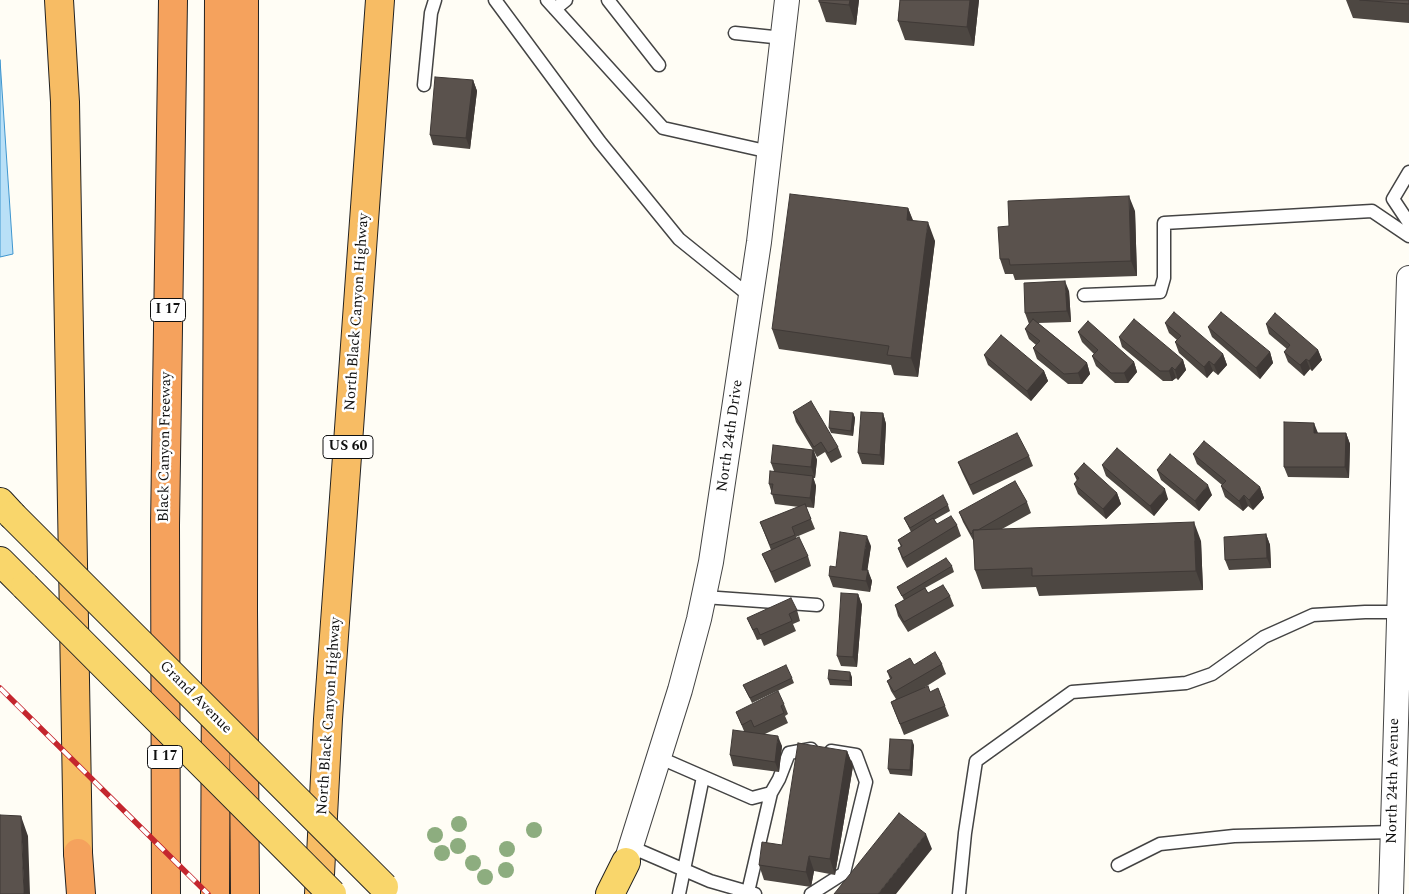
<!DOCTYPE html>
<html>
<head>
<meta charset="utf-8">
<style>
	body { margin:0 }
	canvas { display:block; background:#fffdf5 }
</style>
</head>
<body>
<canvas width="1409" height="894"></canvas>
<script>
const context = document.querySelector('canvas').getContext('2d');
context.lineJoin = 'round';
function fill(path, color) { context.fillStyle = color; context.fill(path, 'evenodd'); }
const poly = rows => new Path2D(rows.map(r => 'M' + r).join(''));
function strokePath(path, color, width, dash) { context.strokeStyle = color; context.lineWidth = width; context.lineCap = dash ? 'butt' : 'round'; context.setLineDash(dash || []); context.stroke(path); }
function drawText(font, color, halo, rows, align = 'center') {
  context.font = font + ' Spectral,serif'; context.lineWidth = 5; context.setLineDash([]); context.textBaseline = 'middle'; context.strokeStyle = halo; context.fillStyle = color; for (const [text, x, y, turn = 0] of rows) {
    context.save(); context.translate(x, y); context.rotate((+turn || 0) * Math.PI / 180); context.textAlign = isNaN(turn) ? turn : align; if (halo) context.strokeText(text, 0, 0); context.fillText(text, 0, 0); context.restore();
  }
}
const water = poly([
	[0,60,13,254,0,257,0,60]
]);
const service = poly([
	[495,0,600,142,679,239,751,297],
	[547,0,663,128,770,152],
	[608,0,659,65],
	[555,9,566,0],
	[735,33,783,38],
	[424,85,431,13,435,0],
	[1409,172,1393,199,1409,223],
	[1084,295,1160,292,1164,278,1164,223,1372,211,1409,236],
	[704,597,817,605],
	[658,757,752,798,771,793,779,779,789,753,811,749],
	[631,847,710,881,755,894],
	[1118,865,1160,844,1234,836,1393,832],
	[748,892,771,793],
	[679,894,703,777],
	[811,894,844,873,866,782,856,755,831,751],
	[959,894,965,833,976,761,1072,692,1186,683,1212,674,1264,637,1313,615,1365,612,1398,612]
]);
const minor = poly([
	[626,862,680,690,699,619,711,562,759,242,787,0],
	[1391,894,1409,278]
]);
const primary = poly([
	[0,502,12,515],
	[0,561,25,586],
	[610,894,626,862]
]);
const trunk = poly([
	[59,0,65,102,78,853],
	[319,894,328,719,380,0]
]);
const motorway = poly([
	[244,0,243,610,245,894],
	[78,853,81,894],
	[166,894,165,525,173,0],
	[215,894,219,0]
]);
const rail = poly([
	[0,688,208,894]
]);
const primaryBridge = poly([
	[12,515,384,887],
	[25,586,332,894]
]);
const trees = [
	[459,824],
	[534,830],
	[435,835],
	[458,846],
	[507,849],
	[442,853],
	[473,863],
	[506,870],
	[485,877]
];
const wall = poly([
	[819,0,859,0,856,25,826,22,819,2],
	[900,0,979,0,974,46,905,40,898,21],
	[1346,0,1409,0,1409,23,1353,18],
	[473,80,477,91,470,149,433,145,430,135],
	[908,208,913,220,935,241,918,377,894,375,891,365,779,349,772,329],
	[1135,211,1137,276,1015,280,1013,274,1005,274,1000,259,1009,226],
	[1069,291,1071,322,1038,323,1087,363,1090,374,1082,384,1068,384,1037,359,1033,348,1036,345,1029,339,1025,329,1029,324,1025,313],
	[1165,323,1223,354,1227,365,1218,375,1213,371,1207,378,1179,353,1175,342,1177,340,1169,333],
	[1266,324,1318,350,1322,360,1312,371,1310,369,1304,376,1288,362,1284,352,1287,349,1269,334],
	[1208,327,1270,352,1273,363,1260,379,1212,337],
	[1078,332,1134,362,1137,372,1128,383,1115,383,1096,366,1092,356,1094,354,1082,342],
	[1119,337,1183,360,1186,370,1178,380,1176,378,1172,381,1163,381,1122,347],
	[984,355,1044,371,1048,381,1031,401,988,365],
	[793,412,838,447,842,457,831,463,825,452,817,457,814,451,817,460,815,478,813,478,816,486,814,508,806,507,815,529,796,537,808,556,811,566,775,583,762,554,771,550,760,522,799,507,775,504,769,484,774,471,771,463,813,450,796,422],
	[853,413,855,418,853,436,831,433,829,428],
	[883,413,886,424,884,465,862,464,858,453],
	[1318,433,1346,433,1350,444,1349,478,1288,477,1284,467],
	[1193,454,1260,487,1264,498,1253,510,1248,506,1243,511,1225,497,1221,486,1222,485,1197,464],
	[1029,456,1033,466,973,495,962,472,958,462],
	[1102,465,1168,499,1154,516,1106,476],
	[1157,470,1212,495,1199,511,1161,480],
	[1074,474,1117,493,1121,504,1106,519,1078,494,1074,484,1077,481],
	[1027,502,1031,513,1002,529,1201,541,1203,590,1039,596,1036,587,982,589,975,570,974,542,963,522,959,512],
	[948,505,950,511,934,520,937,524,957,525,961,536,907,568,902,559,898,548,901,547,898,540,911,532,904,518],
	[1266,534,1270,545,1271,568,1229,570,1225,560],
	[871,546,867,570,872,581,870,592,833,587,829,576,836,567],
	[952,566,954,572,925,588,928,593,950,596,954,606,908,632,898,616,895,605,904,600,897,587],
	[858,594,862,605,857,667,841,666,837,656],
	[797,610,800,621,793,624,796,631,764,646,761,639,757,640,747,618],
	[942,664,946,674,922,689,930,692,945,706,949,716,904,735,891,702,896,699,891,691,887,681,890,679,887,671,914,665],
	[852,677,852,686,830,685,828,679],
	[792,678,794,683,752,703,743,685],
	[784,704,788,714,785,716,788,723,765,734,782,746,779,772,733,766,730,755,744,731,736,712],
	[914,745,912,776,890,774,888,769],
	[847,751,853,766,835,875,814,871,811,887,764,880,759,865,782,845]
]);
const shadedWall = poly([
	[850,0,859,0,856,25,849,5],
	[970,0,979,0,974,46,967,27],
	[473,80,477,91,470,149,466,138],
	[1129,196,1135,211,1137,276,1131,261],
	[908,208,915,227,907,220],
	[928,222,935,241,918,377,911,358],
	[1065,281,1069,291,1071,322,1067,311],
	[1318,350,1322,360,1312,371,1309,361],
	[1270,352,1273,363,1260,379,1256,368],
	[1223,354,1227,365,1218,375,1214,365],
	[1306,359,1310,369,1304,376,1300,365],
	[1183,360,1186,370,1178,380,1175,370],
	[1209,361,1213,371,1207,378,1204,367],
	[1134,362,1137,372,1128,383,1124,373],
	[1087,363,1090,374,1082,384,1078,373],
	[1172,367,1176,378,1172,381,1169,371],
	[1044,371,1048,381,1031,401,1027,391],
	[853,413,855,418,853,436,851,431],
	[883,413,886,424,884,465,880,455],
	[1314,423,1318,433,1314,433],
	[1346,433,1350,444,1349,478,1345,467],
	[813,450,817,460,815,478,811,467],
	[813,476,816,486,814,508,810,498],
	[1208,485,1212,495,1199,511,1195,501],
	[1260,487,1264,498,1253,510,1249,500],
	[1165,489,1168,499,1154,516,1150,506],
	[1117,493,1121,504,1106,519,1103,509],
	[1244,495,1248,506,1243,511,1239,501],
	[1194,522,1201,541,1203,590,1196,571],
	[1266,534,1270,545,1271,568,1267,558],
	[867,536,871,546,866,580,862,570],
	[868,570,872,581,870,592,866,581],
	[858,594,862,605,857,667,853,657],
	[850,672,852,677,852,686,850,681],
	[778,736,782,746,779,772,775,762],
	[912,740,914,745,912,776,910,770],
	[847,751,853,766,835,875,830,859],
	[21,816,28,836,30,894,24,894],
	[926,834,932,849,896,894,878,894],
	[809,856,814,871,811,887,806,872]
]);
const building = poly([
	[819,0,850,0,849,5,819,2,819,0],
	[900,0,970,0,967,27,898,21,900,0],
	[1360,0,1409,0,1409,4,1360,0],
	[435,77,473,80,466,138,430,135,435,77],
	[790,194,908,208,907,220,928,222,911,358,887,355,889,346,772,329,790,194],
	[1129,196,1131,261,1010,265,1009,259,1000,259,998,227,1009,226,1008,201,1129,196],
	[1065,281,1067,311,1025,313,1024,283,1065,281],
	[1174,312,1223,354,1214,365,1209,361,1204,367,1175,342,1181,336,1165,323,1174,312],
	[1221,312,1270,352,1256,368,1208,327,1221,312],
	[1275,313,1318,350,1309,361,1306,359,1300,365,1284,352,1290,345,1266,324,1275,313],
	[1033,319,1087,363,1078,373,1064,374,1033,348,1040,341,1025,329,1033,319],
	[1134,319,1183,360,1175,370,1172,367,1169,371,1160,371,1119,337,1134,319],
	[1088,321,1134,362,1124,373,1111,373,1092,356,1098,350,1078,332,1088,321],
	[1001,335,1044,371,1027,391,984,355,1001,335],
	[811,401,838,447,828,453,821,442,814,447,793,412,811,401],
	[830,411,853,413,851,431,829,428,830,411],
	[861,412,883,413,880,455,858,453,861,412],
	[1284,422,1314,423,1314,433,1346,433,1345,467,1284,467,1284,422],
	[1017,433,1029,456,970,485,958,462,1017,433],
	[1204,441,1260,487,1249,500,1244,495,1239,501,1221,486,1226,481,1193,454,1204,441],
	[773,445,813,450,811,467,771,463,773,445],
	[1117,448,1165,489,1150,506,1102,465,1117,448],
	[1170,454,1208,485,1195,501,1157,470,1170,454],
	[1084,463,1117,493,1103,509,1074,484,1079,478,1074,474,1084,463],
	[770,471,813,476,810,498,771,494,773,484,769,484,770,471],
	[1015,481,1027,502,978,530,973,530,973,532,971,534,959,512,1015,481],
	[943,495,948,505,910,528,904,518,943,495],
	[805,504,811,519,792,527,795,535,770,545,760,522,805,504],
	[951,516,957,525,903,558,898,548,902,546,898,540,933,518,937,524,951,516],
	[1194,522,1196,571,1032,576,1032,568,975,570,973,530,1194,522],
	[840,532,867,536,862,570,868,570,866,581,829,576,830,566,836,567,840,532],
	[1266,534,1267,558,1225,560,1224,537,1266,534],
	[799,537,808,556,771,572,762,554,799,537],
	[946,558,952,566,902,596,897,587,946,558],
	[943,585,950,596,904,622,895,605,925,588,928,593,943,585],
	[841,593,858,594,853,657,837,656,841,593],
	[791,598,797,610,789,614,792,621,760,635,757,628,753,630,747,618,791,598],
	[935,652,942,664,894,692,887,681,892,678,887,671,910,658,914,665,935,652],
	[786,665,792,678,750,698,743,685,786,665],
	[829,670,850,672,850,681,828,679,829,670],
	[928,686,930,692,938,688,945,706,900,724,891,702,928,686],
	[778,691,784,704,781,706,784,713,754,727,751,720,742,725,736,712,778,691],
	[733,730,778,736,775,762,730,755,733,730],
	[890,739,912,740,910,770,888,769,890,739],
	[798,743,847,751,830,859,809,856,806,872,759,865,762,842,782,845,798,743],
	[899,813,926,834,878,894,834,894,899,813],
	[0,815,21,816,24,894,0,894,0,815]
]);
const shields = [
	[168,310,35],
	[348,447,50],
	[165,757,35]
];
const shieldNames = [
	["I 17",168,310],
	["US 60",348,447],
	["I 17",165,757]
];
const streetNames = [
	["North Black Canyon Highway",358,312,-86],
	["North 24th Drive",731,436,-82],
	["Black Canyon Freeway",166,447,-89],
	["Grand Avenue",195,698,45],
	["North Black Canyon Highway",330,716,-86],
	["North 24th Avenue",1394,781,-89]
];
fill(water, '#b9e0f7');
strokePath(water, '#3f96cf', 1);
strokePath(service, '#444', 15);
strokePath(minor, '#444', 26);
strokePath(primary, '#222', 30);
strokePath(trunk, '#222', 30);
strokePath(motorway, '#222', 30);
strokePath(service, '#fff', 12);
strokePath(minor, '#fff', 24);
strokePath(primary, '#f9d66b', 28);
strokePath(trunk, '#f7bc64', 28);
strokePath(motorway, '#f5a25d', 28);
strokePath(rail, '#c4262e', 5.5);
strokePath(rail, '#fff', 4, [11]);
strokePath(primaryBridge, '#222', 30, []);
strokePath(primaryBridge, '#f9d66b', 28);
context.fillStyle = '#8dad7f';
for (const [x, y] of trees) { context.beginPath(); context.arc(x, y, 8, 0, 2 * Math.PI); context.fill(); }
fill(wall, '#4d4742');
fill(shadedWall, '#3f3936');
fill(building, '#5a524d');
strokePath(building, '#3f3936', 1);
for (const [x, y, w] of shields) { const box = new Path2D(); box.roundRect(x - w / 2, y - 11.5, w, 23, 4); context.fillStyle = '#fff'; context.fill(box); strokePath(box, '#111', 1); }
drawText('bold 14px', '#111', null, shieldNames);
drawText('15px', '#111', '#fff', streetNames);
</script>
</body>
</html>
